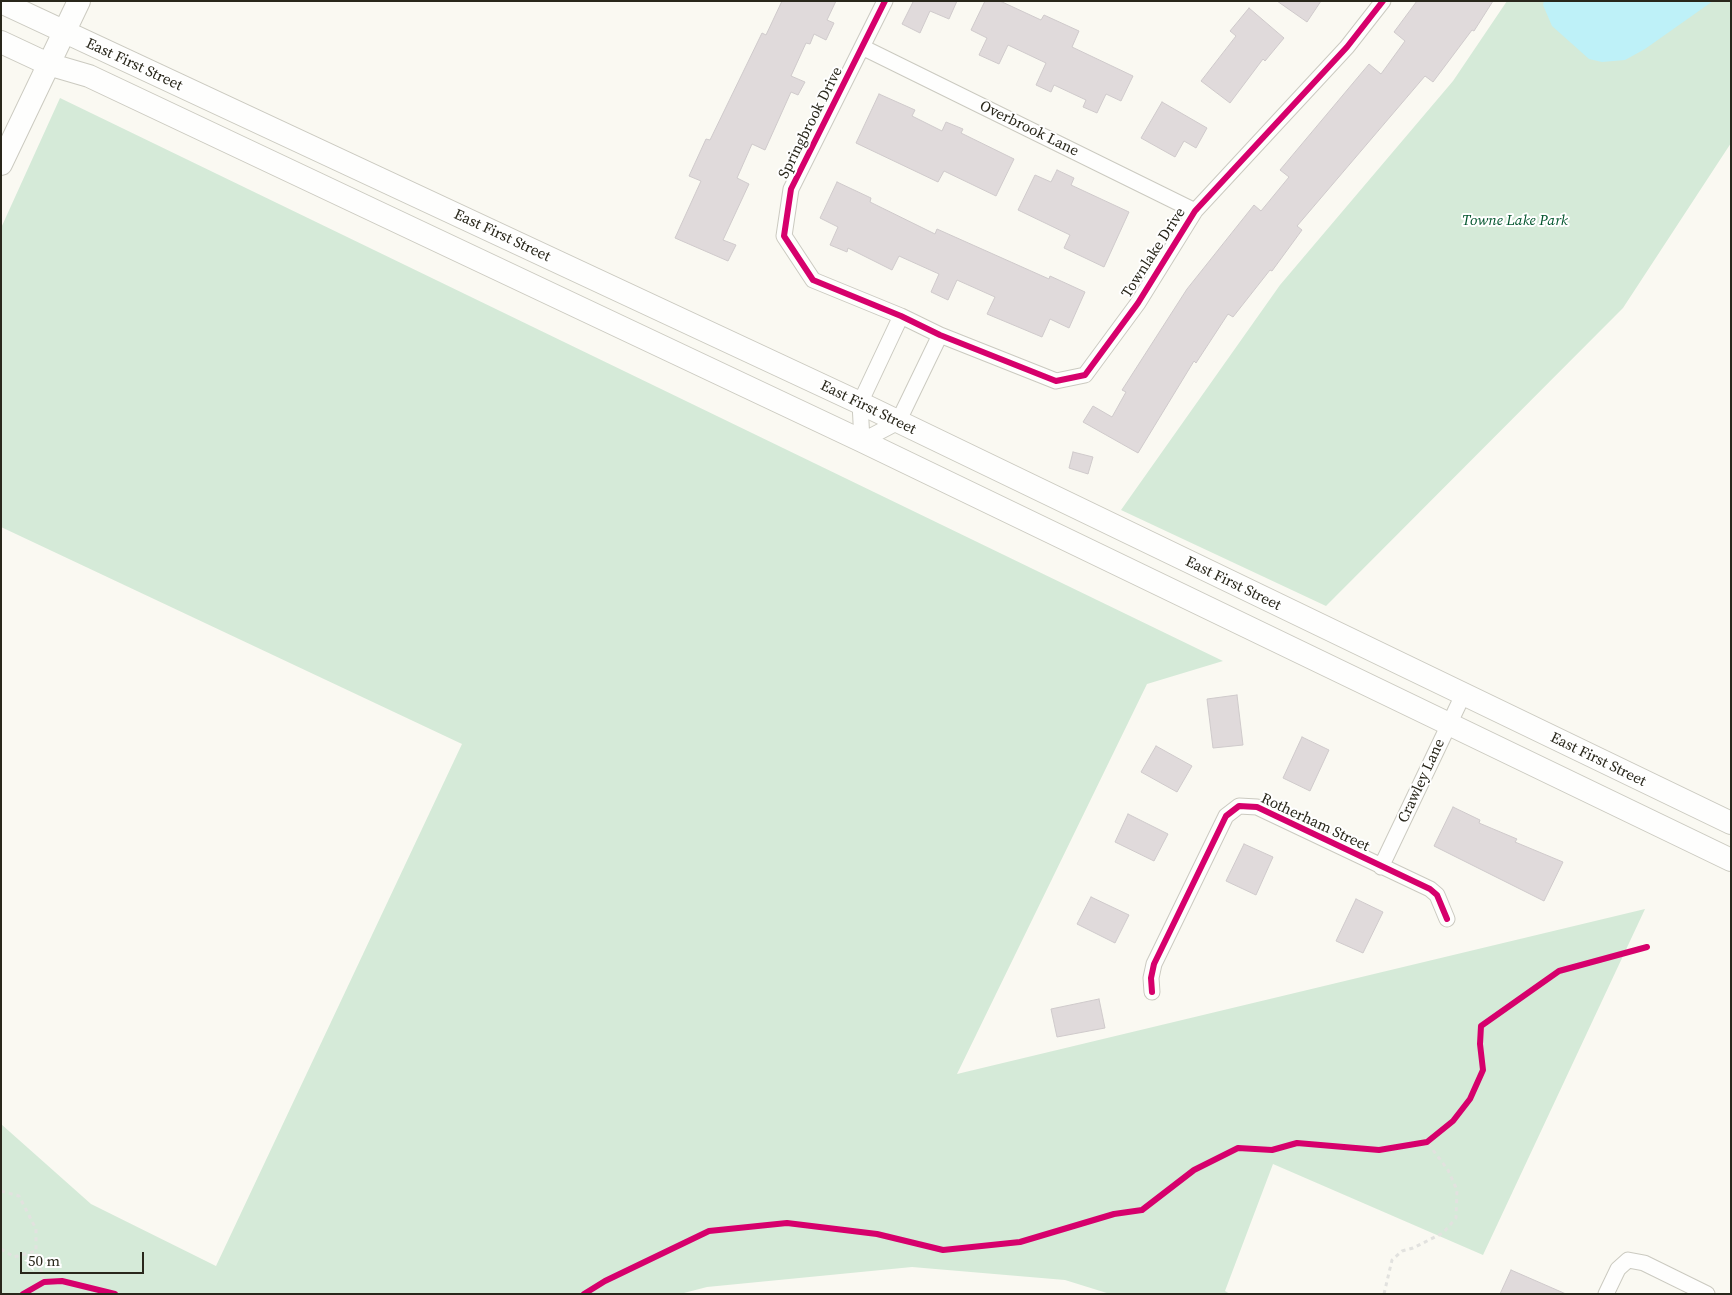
<!DOCTYPE html>
<html>
<head>
<meta charset="utf-8">
<style>
	body { margin:0 }
	#map { position:relative; width:1732px; height:1295px; overflow:hidden; background:#faf9f2; font-family:"Source Serif 4",serif }
	canvas { display:block }
	.frame { position:absolute; inset:0; border:2px solid #29271b; pointer-events:none }
	.scale { position:absolute; left:20px; top:1252px; width:124px; height:22px; box-sizing:border-box; border:2px solid #29271b; border-top:0; padding-left:6px; font-size:15px; line-height:18px; white-space:nowrap; color:#29271b; -webkit-text-stroke:4px #fff; paint-order:stroke }
</style>
</head>
<body>
<div id="map">
<canvas width="1732" height="1295"></canvas>
<div class="frame"></div>
<div class="scale">50 m</div>
</div>
<script>
const context = document.querySelector('canvas').getContext('2d');
context.lineJoin = 'round';
function fill(path, color) { context.fillStyle = color; context.fill(path, 'evenodd'); }
const poly = rows => new Path2D(rows.map(r => 'M' + r).join(''));
function strokePath(path, color, width, dash) { context.strokeStyle = color; context.lineWidth = width; context.lineCap = dash ? 'butt' : 'round'; context.setLineDash(dash || []); context.stroke(path); }
function drawText(font, color, halo, rows, align = 'center') {
  context.font = font + ' "Source Serif 4",serif'; context.lineWidth = 4; context.setLineDash([]); context.textBaseline = 'middle'; context.strokeStyle = halo; context.fillStyle = color; for (const [text, x, y, turn = 0] of rows) {
    context.save(); context.translate(x, y); context.rotate((+turn || 0) * Math.PI / 180); context.textAlign = isNaN(turn) ? turn : align; if (halo) context.strokeText(text, 0, 0); context.fillText(text, 0, 0); context.restore();
  }
}
const green = poly([
	[1507,1,1731,1,1731,143,1623,308,1326,606,1121,510,1280,285,1453,81],
	[60,98,1223,661,1147,684,957,1074,1645,909,1483,1255,1273,1164,1225,1291,1230,1294,1110,1294,1065,1280,912,1267,707,1287,680,1294,1,1294,1,1124,91,1204,216,1266,462,744,1,527,1,228]
]);
const water = poly([
	[1544,1,1713,1,1645,49,1625,60,1602,62,1589,59,1552,26,1543,5]
]);
const building = poly([
	[782,1,836,1,827,20,834,23,826,40,814,34,810,44,806,43,791,76,805,82,798,95,791,92,765,150,752,144,737,178,749,184,723,240,736,245,728,261,675,238,701,181,689,176,706,139,710,140,762,33,766,35,782,1],
	[911,1,957,1,949,19,930,11,920,33,902,24,913,2,911,1],
	[985,1,1000,1,1041,20,1044,15,1079,31,1072,47,1133,76,1121,101,1106,94,1097,113,1083,107,1086,100,1054,85,1051,92,1036,85,1046,63,1008,45,999,64,979,55,987,38,971,30,985,1],
	[1277,1,1321,1,1307,22,1277,1],
	[1417,1,1493,1,1474,31,1472,30,1433,82,1425,76,1297,226,1302,230,1272,271,1270,270,1233,317,1228,314,1196,363,1194,361,1138,453,1083,422,1093,406,1112,417,1126,392,1122,390,1187,289,1254,205,1261,211,1289,177,1280,170,1369,64,1381,74,1405,41,1394,32,1417,1],
	[1249,8,1284,38,1265,61,1263,59,1230,103,1201,81,1236,36,1230,31,1249,8],
	[879,94,915,110,912,116,942,131,946,122,963,129,961,133,1014,159,996,196,944,171,938,182,856,143,879,94],
	[1162,102,1207,128,1196,148,1184,141,1175,157,1141,138,1162,102],
	[1057,170,1074,178,1071,185,1129,212,1104,267,1064,248,1070,235,1018,210,1035,175,1051,182,1057,170],
	[837,182,871,198,870,202,935,234,937,229,1049,279,1050,276,1085,292,1069,328,1050,319,1042,337,987,314,995,297,957,280,948,300,931,292,939,274,899,256,892,270,848,248,847,252,830,245,838,227,820,218,837,182],
	[1073,452,1093,457,1088,474,1069,468,1073,452],
	[1237,695,1243,745,1213,748,1207,699,1237,695],
	[1302,737,1329,750,1310,791,1283,778,1302,737],
	[1156,746,1192,766,1177,792,1141,772,1156,746],
	[1453,807,1480,820,1479,823,1517,839,1515,842,1563,862,1544,901,1434,846,1453,807],
	[1128,814,1168,834,1154,861,1115,842,1128,814],
	[1244,844,1273,857,1256,895,1226,881,1244,844],
	[1091,897,1129,915,1115,943,1077,924,1091,897],
	[1356,899,1383,912,1363,953,1336,941,1356,899],
	[1099,999,1105,1028,1057,1037,1051,1009,1099,999],
	[1511,1270,1566,1294,1500,1294,1511,1270]
]);
const path = poly([
	[1,1191,19,1196,36,1229,36,1251,44,1282],
	[1,1249,14,1257,36,1251],
	[1384,1294,1392,1260,1402,1251,1413,1248,1443,1233,1456,1218,1457,1190,1448,1170,1427,1142]
]);
const minor = poly([
	[885,1,791,189,784,236,813,280,901,316,940,335,1056,381,1085,375,1138,303,1195,211,1347,47,1383,1],
	[862,47,1195,211],
	[901,316,860,403,862,441,898,422,940,335],
	[1381,867,1463,695],
	[1152,992,1151,978,1154,964,1226,816,1239,806,1257,807,1430,889,1437,895,1447,919],
	[1606,1294,1618,1269,1628,1260,1644,1263,1707,1294]
]);
const secondary = poly([
	[1,2,860,403,1731,823],
	[1,42,48,64,89,76,862,441,1731,860],
	[1,164,79,1]
]);
const cycleway = poly([
	[885,1,791,189,784,236,813,280,901,316,940,335,1056,381,1085,375,1138,303,1195,211,1347,47,1383,1],
	[1152,992,1151,978,1154,964,1226,816,1239,806,1257,807,1430,889,1437,895,1447,919],
	[23,1294,44,1282,62,1281,115,1294],
	[584,1294,605,1281,709,1231,787,1223,877,1234,943,1250,1020,1242,1114,1214,1142,1210,1194,1170,1238,1148,1272,1150,1297,1143,1379,1150,1427,1142,1453,1121,1470,1099,1483,1070,1480,1044,1481,1026,1559,971,1647,947]
]);
const streetNames = [
	["East First Street",134,65,25],
	["Springbrook Drive",811,123,-63],
	["Overbrook Lane",1029,129,26],
	["East First Street",502,236,25],
	["Townlake Drive",1154,253,-57],
	["East First Street",868,408,26],
	["East First Street",1233,584,26],
	["East First Street",1598,760,26],
	["Crawley Lane",1422,781,-65],
	["Rotherham Street",1315,823,25]
];
const parkNames = [
	["Towne Lake Park",1515,221]
];
fill(green, '#d5ead8');
fill(water, '#bef1f8');
fill(building, '#e0dadb');
strokePath(building, '#cfcacb', 1);
strokePath(minor, '#cbcac0', 17);
strokePath(secondary, '#cbcac0', 24);
strokePath(path, '#e2e2df', 3, [4, 4]);
strokePath(minor, '#fefefd', 15);
strokePath(secondary, '#fefefd', 22);
strokePath(cycleway, '#d6006c', 6);
drawText('15px', '#29271b', '#fff', streetNames);
drawText('italic 15px', '#00542c', '#fff', parkNames);
</script>
</body>
</html>
